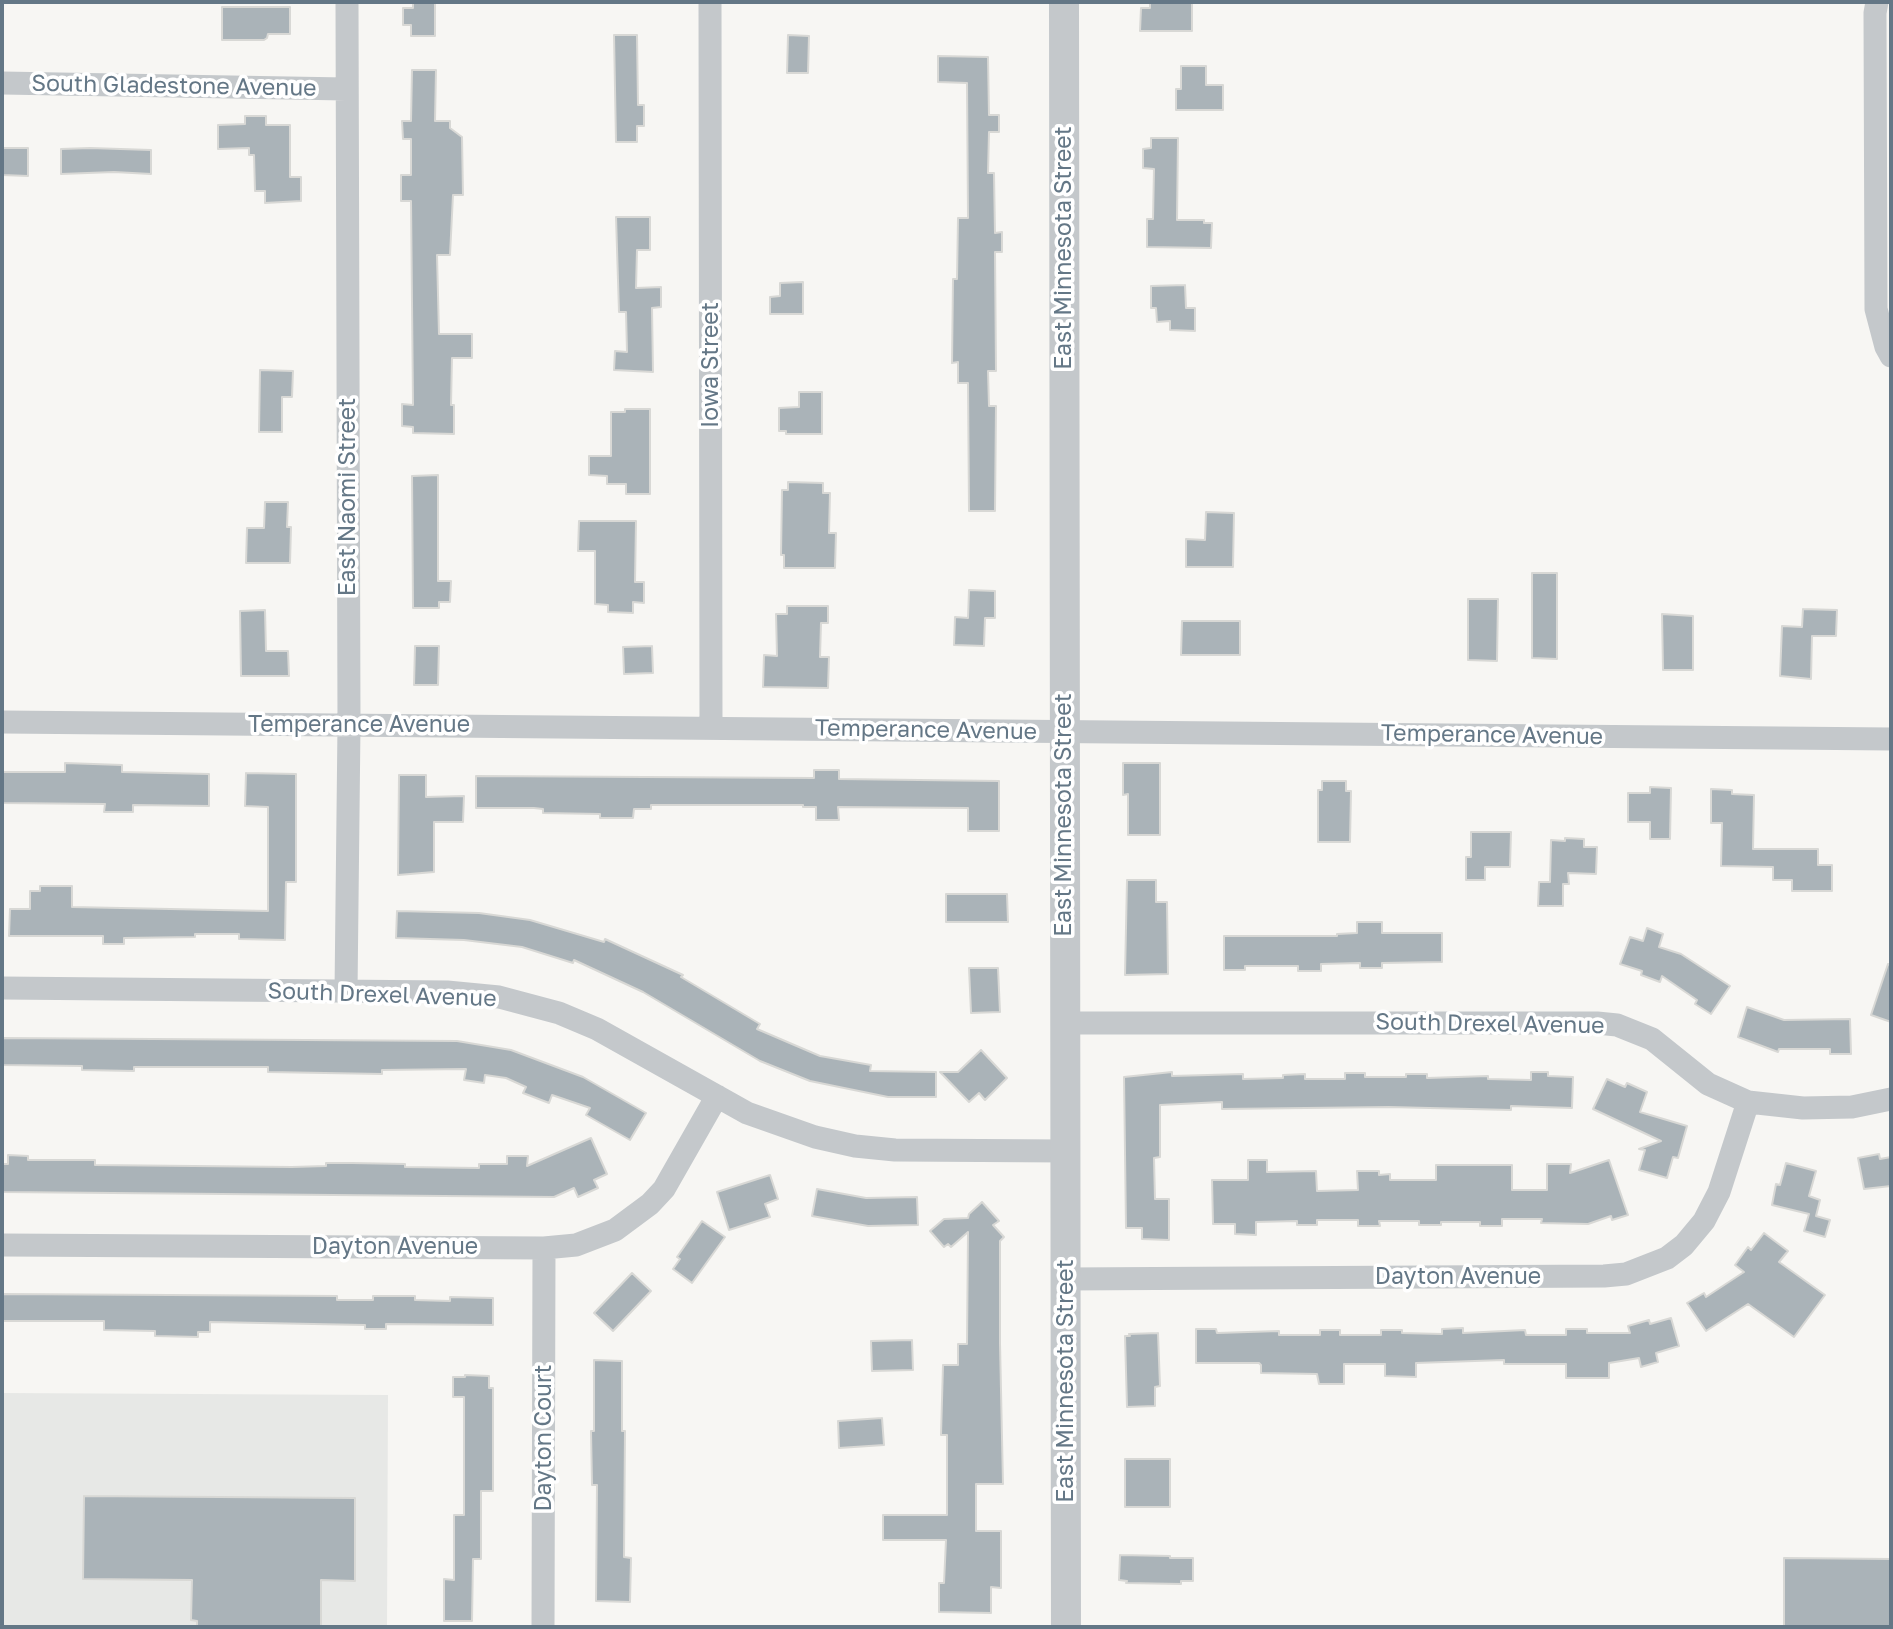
<!DOCTYPE html>
<html>
<head>
<meta charset="utf-8">
<style>
	body { margin:0 }
	#map { position:relative; width:1893px; height:1629px; overflow:hidden; background:#f7f6f3; font-family:"Golos Text",sans-serif }
	canvas { display:block }
	.frame { position:absolute; inset:0; border:4px solid #647786; pointer-events:none }
</style>
</head>
<body>
<div id="map">
<canvas width="1893" height="1629"></canvas>
<div class="frame"></div>
</div>
<script>
const context = document.querySelector('canvas').getContext('2d');
context.lineJoin = 'round';
function fill(path, color) { context.fillStyle = color; context.fill(path, 'evenodd'); }
const poly = rows => new Path2D(rows.map(r => 'M' + r).join(''));
function strokePath(path, color, width, dash) { context.strokeStyle = color; context.lineWidth = width; context.lineCap = dash ? 'butt' : 'round'; context.setLineDash(dash || []); context.stroke(path); }
function drawText(font, color, halo, rows, align = 'center') {
  context.font = font + ' "Golos Text",sans-serif'; context.lineWidth = 7; context.setLineDash([]); context.textBaseline = 'middle'; context.strokeStyle = halo; context.fillStyle = color; for (const [text, x, y, turn = 0] of rows) {
    context.save(); context.translate(x, y); context.rotate((+turn || 0) * Math.PI / 180); context.textAlign = isNaN(turn) ? turn : align; if (halo) context.strokeText(text, 0, 0); context.fillText(text, 0, 0); context.restore();
  }
}
const built = poly([
	[2,1393,388,1395,387,1627,2,1627]
]);
const building = poly([
	[413,2,435,2,435,36,411,36,411,25,403,25,403,8,413,8,413,2],
	[1150,2,1192,2,1192,31,1140,31,1141,8,1150,8,1150,2],
	[222,7,290,7,290,34,268,34,267,38,264,40,222,40,222,7],
	[614,35,637,35,638,105,644,105,644,126,637,126,637,142,616,142,614,35],
	[788,35,809,36,808,73,787,73,788,35],
	[938,56,988,57,989,115,999,115,999,132,989,132,988,173,994,173,995,233,1002,232,1002,252,995,252,996,371,988,371,989,406,996,406,995,511,969,511,968,383,958,383,958,362,952,363,953,279,957,279,958,218,968,218,967,83,938,82,938,56],
	[1181,66,1206,66,1206,85,1223,85,1223,110,1176,110,1176,89,1181,89,1181,66],
	[412,70,436,70,435,121,450,121,450,128,462,137,463,195,453,195,450,255,437,255,439,334,472,334,472,358,452,358,451,405,454,405,454,434,413,433,413,427,402,426,402,404,413,405,411,201,401,201,401,175,411,175,411,139,403,139,402,121,411,121,412,70],
	[245,116,266,116,266,125,290,125,290,177,301,177,301,201,265,203,265,191,255,191,254,155,249,155,249,148,218,149,218,125,245,124,245,116],
	[1151,138,1178,138,1177,220,1204,220,1204,223,1212,223,1211,248,1147,247,1147,219,1153,219,1154,169,1143,168,1143,149,1151,148,1151,138],
	[2,148,28,148,28,176,2,175,2,148],
	[90,148,151,150,151,174,114,172,61,174,61,149,90,148],
	[616,217,650,217,650,250,637,250,636,288,661,287,661,307,652,308,653,372,614,370,615,351,627,352,626,312,619,312,616,217],
	[803,282,803,314,770,314,770,297,780,296,780,283,803,282],
	[1185,285,1186,308,1195,308,1195,331,1170,330,1170,321,1157,322,1156,308,1151,308,1151,286,1185,285],
	[260,370,293,371,292,397,282,397,282,432,259,432,260,370],
	[799,392,822,392,822,434,786,434,786,431,779,431,779,408,799,407,799,392],
	[625,409,650,409,650,494,626,494,626,484,607,484,607,476,589,475,589,456,611,456,611,412,625,412,625,409],
	[438,475,438,581,451,581,450,602,439,602,439,608,413,608,412,476,438,475],
	[788,482,823,483,823,493,830,493,829,533,836,533,835,568,784,568,784,555,781,555,782,490,788,490,788,482],
	[265,502,288,502,287,527,291,527,290,563,246,563,247,528,264,528,265,502],
	[1206,512,1234,513,1233,567,1186,567,1186,539,1205,540,1206,512],
	[579,521,636,521,635,582,644,582,644,603,633,602,633,613,608,612,608,605,595,604,595,551,578,551,579,521],
	[1532,573,1557,573,1557,659,1532,658,1532,573],
	[969,590,995,591,995,618,985,618,984,646,954,645,955,617,968,618,969,590],
	[1468,599,1498,599,1497,661,1468,660,1468,599],
	[787,606,828,606,828,623,821,623,820,657,829,657,828,688,763,687,764,655,777,656,776,614,787,614,787,606],
	[1803,609,1837,610,1836,636,1812,636,1811,679,1780,676,1782,626,1802,627,1803,609],
	[265,610,266,651,288,651,289,676,241,676,240,611,265,610],
	[1662,614,1693,616,1693,670,1663,670,1662,614],
	[1182,621,1240,621,1240,655,1181,655,1182,621],
	[415,646,439,646,438,685,414,685,415,646],
	[652,646,653,673,624,674,623,647,652,646],
	[65,763,122,765,122,772,209,774,209,806,133,805,133,812,104,812,105,804,2,803,2,772,65,772,65,763],
	[1123,763,1160,763,1160,835,1128,835,1128,794,1123,795,1123,763],
	[814,770,839,770,839,779,999,781,999,831,968,831,968,808,838,807,839,820,816,820,816,807,803,807,803,805,651,805,651,809,634,809,633,818,600,818,600,814,543,813,543,809,534,808,476,808,476,776,814,778,814,770],
	[246,773,296,774,296,882,286,882,285,940,239,939,239,934,195,934,195,937,124,938,124,944,103,944,103,936,9,936,10,909,30,909,30,891,40,891,40,886,72,886,72,907,268,911,268,807,245,806,246,773],
	[399,775,426,775,426,797,464,796,463,822,434,822,434,872,398,875,399,775],
	[1322,781,1346,781,1346,791,1351,791,1350,842,1318,842,1318,790,1322,790,1322,781],
	[1650,787,1671,788,1670,839,1650,839,1650,822,1628,822,1628,793,1650,793,1650,787],
	[1711,789,1732,790,1732,794,1754,795,1753,849,1818,849,1818,865,1832,865,1832,891,1792,891,1792,880,1773,880,1773,867,1721,866,1722,823,1711,823,1711,789],
	[1471,832,1511,832,1510,867,1485,867,1485,880,1466,880,1466,857,1471,857,1471,832],
	[1565,838,1584,839,1584,847,1597,847,1596,874,1568,873,1569,884,1563,884,1563,906,1538,906,1539,882,1550,882,1551,840,1565,841,1565,838],
	[1127,880,1156,880,1156,902,1167,902,1168,974,1125,975,1127,880],
	[946,894,1007,894,1008,922,946,922,946,894],
	[397,911,479,913,530,920,604,942,605,939,683,975,681,977,760,1024,757,1029,820,1056,871,1065,870,1071,936,1072,936,1097,888,1097,810,1081,760,1061,643,992,574,960,573,963,522,947,464,940,396,938,397,911],
	[1357,922,1382,922,1382,933,1442,933,1442,962,1382,963,1382,968,1360,968,1360,963,1321,964,1321,971,1298,971,1298,966,1245,966,1245,970,1224,970,1224,936,1337,936,1337,934,1357,933,1357,922],
	[1647,928,1663,934,1659,947,1681,954,1730,986,1711,1014,1695,1004,1697,1000,1662,976,1660,982,1641,975,1642,971,1620,964,1630,937,1643,941,1647,928],
	[1888,964,1891,965,1891,1022,1871,1015,1888,964],
	[969,968,998,968,1000,1012,971,1013,969,968],
	[1747,1007,1784,1020,1850,1019,1851,1054,1830,1054,1830,1049,1779,1049,1778,1052,1738,1037,1747,1007],
	[2,1038,457,1041,511,1050,583,1077,646,1113,630,1140,586,1115,590,1108,552,1095,549,1103,523,1093,526,1087,506,1078,485,1075,484,1083,464,1080,466,1069,382,1070,382,1074,268,1072,268,1067,134,1067,134,1071,82,1070,82,1066,2,1065,2,1038],
	[981,1050,1007,1078,985,1100,979,1093,969,1102,940,1072,958,1072,981,1050],
	[1172,1072,1172,1076,1243,1074,1243,1079,1283,1078,1283,1075,1305,1074,1305,1079,1345,1079,1345,1073,1365,1073,1365,1077,1406,1077,1406,1074,1427,1074,1427,1078,1488,1076,1488,1079,1531,1080,1531,1072,1548,1072,1548,1076,1573,1077,1572,1108,1511,1106,1511,1110,1389,1107,1222,1109,1222,1102,1160,1105,1160,1157,1154,1158,1155,1199,1169,1199,1169,1240,1142,1239,1142,1228,1126,1228,1124,1077,1172,1072],
	[1607,1079,1625,1087,1627,1083,1647,1092,1640,1112,1687,1126,1678,1158,1673,1157,1667,1178,1639,1170,1645,1150,1639,1149,1661,1141,1593,1109,1607,1079],
	[591,1138,607,1174,594,1180,598,1188,578,1197,574,1188,554,1197,2,1192,2,1164,8,1164,8,1155,28,1156,28,1160,95,1160,95,1165,292,1167,326,1166,326,1163,352,1163,405,1164,405,1167,479,1168,479,1164,507,1164,507,1156,528,1156,527,1166,591,1138],
	[1879,1154,1880,1159,1891,1157,1891,1186,1864,1189,1858,1158,1879,1154],
	[1248,1160,1267,1160,1267,1172,1316,1171,1317,1191,1358,1190,1357,1171,1379,1171,1379,1175,1390,1174,1390,1180,1436,1180,1436,1165,1512,1165,1512,1190,1547,1190,1547,1164,1571,1164,1570,1173,1609,1160,1628,1215,1612,1220,1611,1216,1588,1224,1541,1223,1542,1219,1502,1219,1502,1226,1480,1226,1480,1222,1441,1222,1441,1225,1419,1225,1419,1221,1379,1221,1380,1226,1358,1226,1358,1220,1317,1220,1317,1225,1297,1225,1297,1221,1256,1222,1256,1235,1235,1234,1235,1224,1213,1224,1212,1180,1248,1180,1248,1160],
	[1786,1163,1816,1171,1809,1196,1820,1200,1816,1216,1830,1220,1825,1237,1804,1231,1809,1214,1772,1205,1776,1184,1780,1185,1786,1163],
	[770,1175,778,1199,765,1204,770,1217,729,1230,717,1192,770,1175],
	[817,1189,866,1198,917,1197,918,1225,868,1226,812,1216,817,1189],
	[982,1202,999,1221,993,1225,1004,1237,1000,1241,1000,1343,1003,1484,976,1484,976,1531,1001,1531,1001,1588,991,1587,991,1613,939,1612,939,1583,944,1583,946,1540,883,1540,883,1515,947,1515,947,1435,941,1435,943,1365,958,1365,958,1344,967,1344,968,1232,951,1247,948,1244,944,1247,930,1231,944,1219,968,1218,969,1214,982,1202],
	[702,1221,725,1237,692,1283,673,1269,680,1259,677,1257,702,1221],
	[1764,1233,1788,1251,1779,1262,1825,1295,1794,1337,1748,1304,1706,1331,1687,1303,1704,1293,1706,1297,1744,1272,1735,1265,1748,1247,1751,1250,1764,1233],
	[632,1273,651,1291,613,1331,594,1313,632,1273],
	[2,1294,337,1296,337,1300,373,1300,373,1296,415,1296,415,1300,450,1301,450,1297,493,1298,493,1325,386,1324,386,1329,365,1329,365,1325,210,1322,210,1332,198,1332,198,1337,155,1336,155,1331,104,1330,104,1321,2,1321,2,1294],
	[1671,1318,1679,1346,1656,1353,1658,1362,1641,1367,1639,1358,1609,1363,1609,1378,1566,1378,1566,1364,1504,1364,1504,1360,1416,1363,1416,1377,1385,1376,1385,1364,1344,1364,1344,1384,1319,1384,1317,1374,1261,1373,1261,1365,1259,1363,1196,1363,1196,1329,1216,1329,1217,1333,1279,1331,1279,1335,1320,1335,1320,1330,1340,1330,1340,1335,1381,1335,1381,1330,1402,1330,1402,1333,1442,1334,1442,1329,1463,1328,1463,1333,1525,1330,1526,1335,1566,1335,1566,1329,1587,1329,1587,1333,1630,1333,1628,1326,1649,1320,1650,1324,1671,1318],
	[1158,1333,1160,1386,1155,1387,1155,1406,1127,1407,1125,1336,1130,1336,1129,1334,1158,1333],
	[912,1340,913,1370,872,1371,871,1341,912,1340],
	[594,1360,622,1361,622,1431,625,1431,624,1557,631,1558,630,1602,596,1601,597,1485,592,1485,591,1431,594,1431,594,1360],
	[465,1375,489,1376,489,1388,493,1388,493,1491,481,1491,481,1559,473,1559,472,1621,444,1621,444,1579,454,1580,454,1515,464,1515,464,1397,453,1397,453,1377,465,1377,465,1375],
	[882,1418,884,1445,839,1448,838,1421,882,1418],
	[1125,1459,1170,1459,1170,1507,1125,1507,1125,1459],
	[84,1496,355,1498,355,1581,321,1580,321,1627,197,1627,197,1621,191,1620,192,1580,83,1579,84,1496],
	[1120,1555,1170,1556,1170,1558,1193,1558,1193,1581,1181,1581,1181,1584,1126,1583,1127,1581,1119,1580,1120,1555],
	[1784,1558,1891,1559,1891,1627,1784,1627,1784,1558]
]);
const minor = poly([
	[710,2,711,728],
	[1877,2,1875,13,1876,309,1886,347,1891,356],
	[2,83,346,89],
	[2,722,1891,739],
	[2,988,447,992,499,997,559,1013,597,1029,747,1113,815,1137,855,1146,895,1150,1066,1151],
	[346,992,349,725,347,2],
	[1065,1023,1597,1023,1617,1025,1652,1039,1708,1084,1748,1102,1803,1108,1852,1107,1891,1099],
	[2,1245,544,1248,576,1245,615,1230,650,1204,664,1189,717,1096],
	[1066,1279,1604,1276,1626,1274,1667,1258,1684,1245,1704,1221,1719,1192,1748,1102],
	[543,1627,544,1248]
]);
const tertiary = poly([
	[1064,2,1066,1627]
]);
const streetNames = [
	["South Gladestone Avenue",174,86,1],
	["East Minnesota Street",1064,248,-90],
	["Iowa Street",711,365,-90],
	["East Naomi Street",348,497,-90],
	["Temperance Avenue",359,725],
	["Temperance Avenue",926,730,1],
	["Temperance Avenue",1492,735,1],
	["East Minnesota Street",1064,815,-90],
	["South Drexel Avenue",382,995,2],
	["South Drexel Avenue",1490,1024,1],
	["Dayton Avenue",395,1247],
	["Dayton Avenue",1458,1277],
	["East Minnesota Street",1066,1381,-90],
	["Dayton Court",544,1438,-90]
];
fill(built, '#e7e8e6');
fill(building, '#aab3b8');
strokePath(building, '#d8d8d5', 2);
strokePath(minor, '#c4c8cb', 23);
strokePath(tertiary, '#c4c8cb', 30);
drawText('23px', '#647786', '#fff', streetNames);
</script>
</body>
</html>
